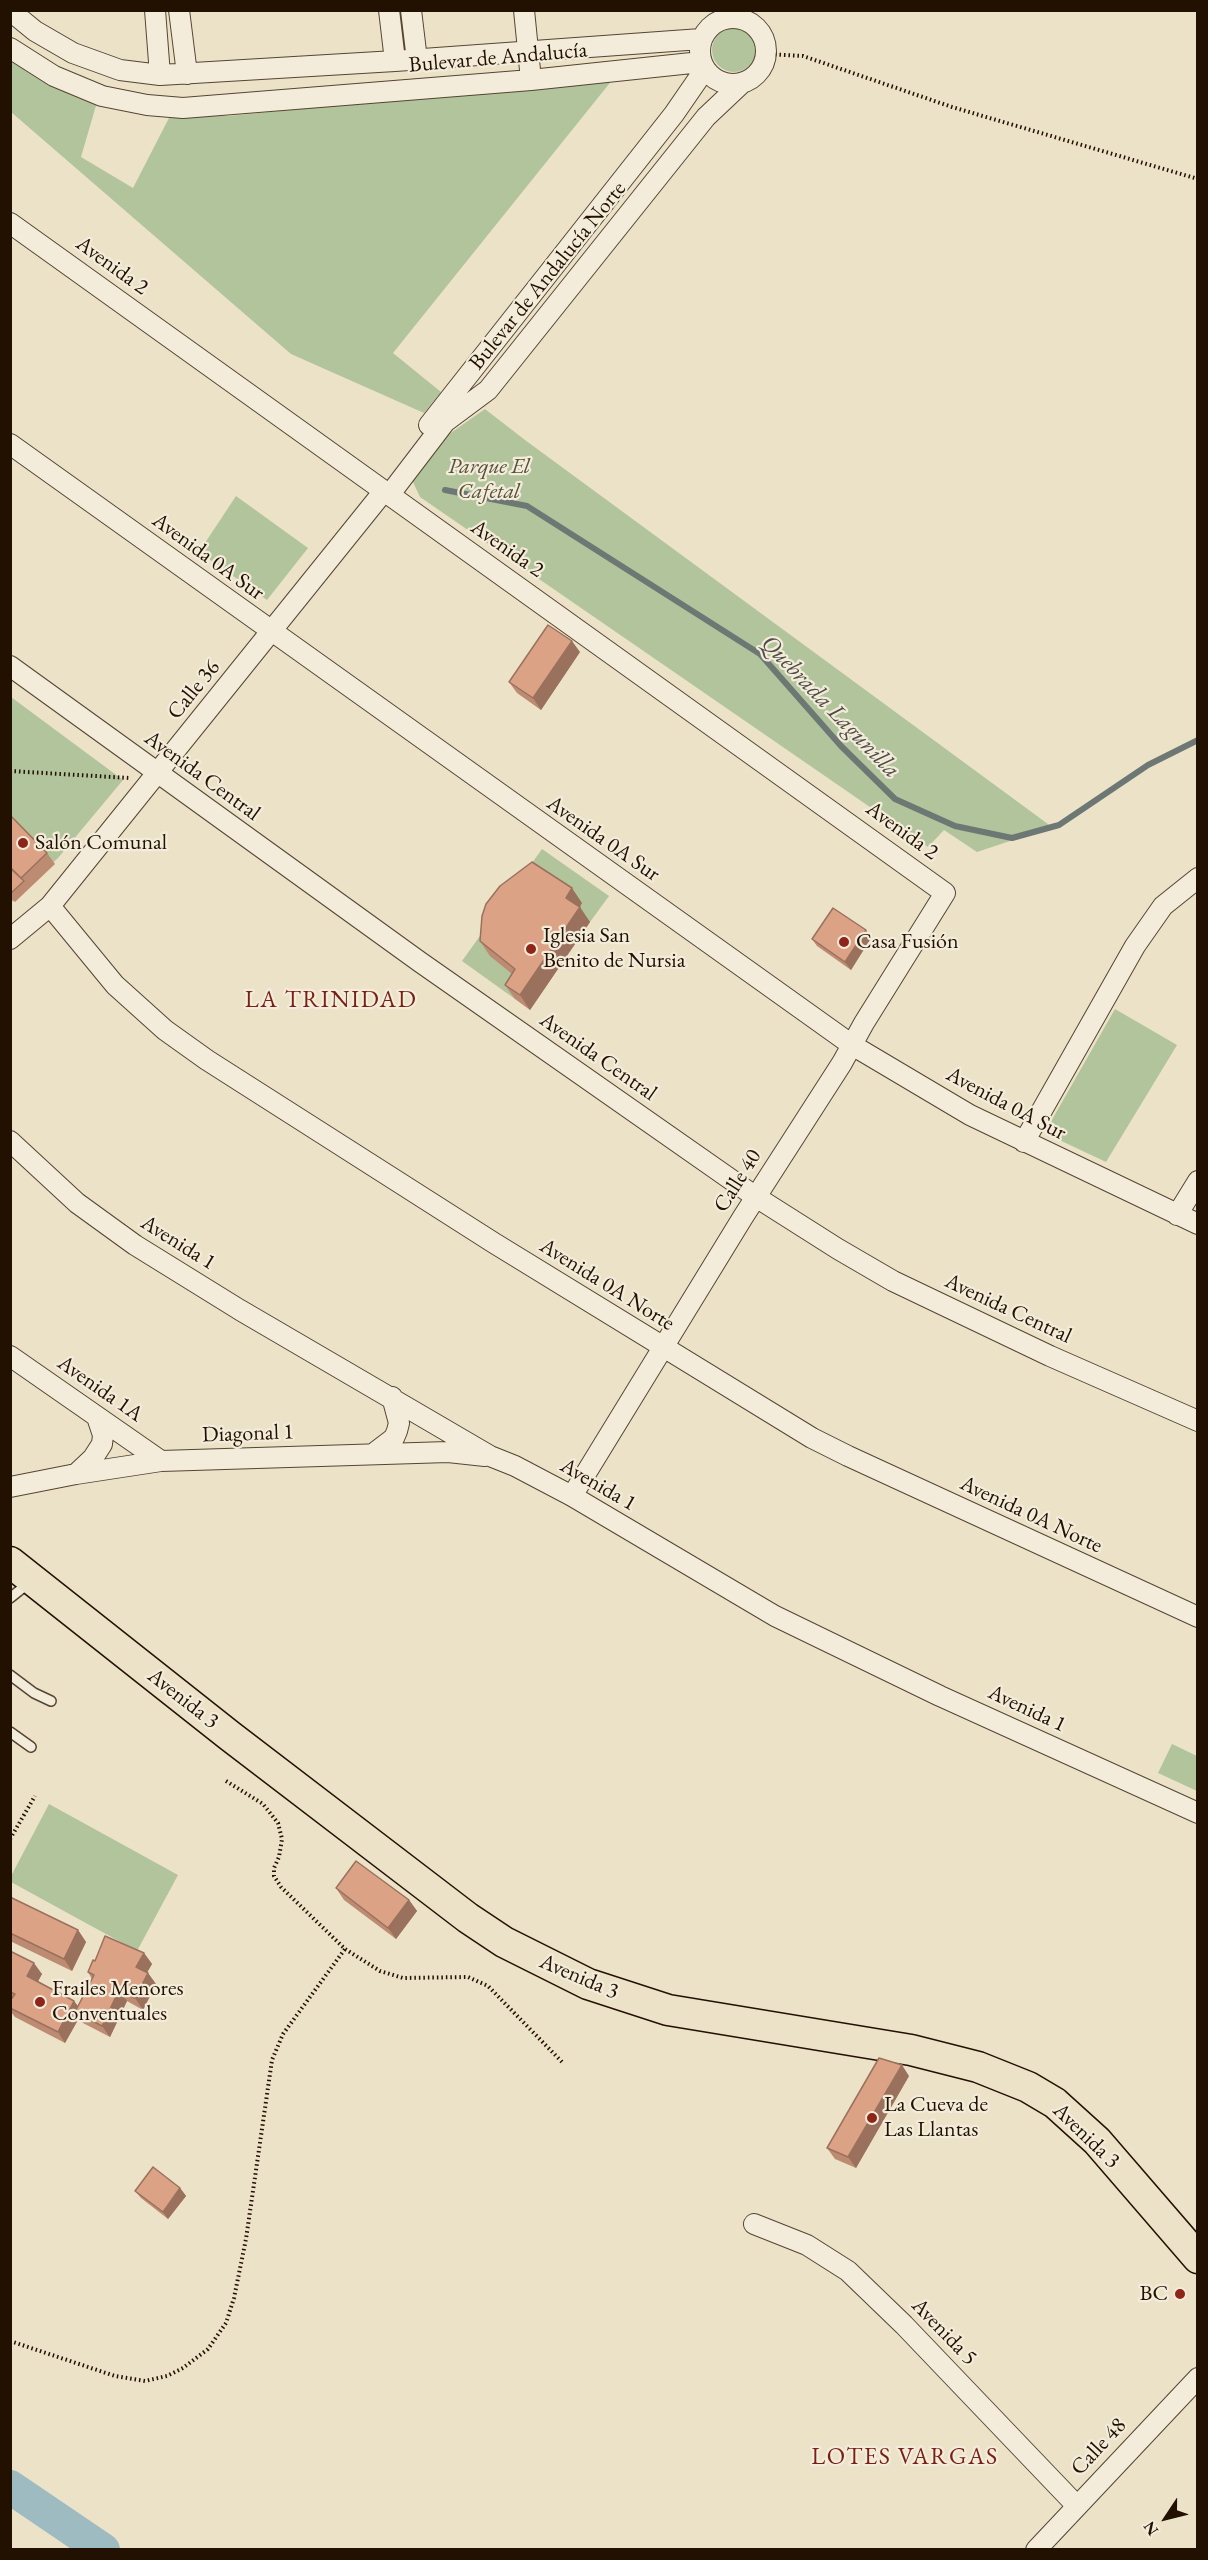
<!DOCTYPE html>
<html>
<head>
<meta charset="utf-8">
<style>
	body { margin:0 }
	#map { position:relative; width:1208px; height:2560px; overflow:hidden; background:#ece2c8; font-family:"EB Garamond",serif }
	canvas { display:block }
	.frame { position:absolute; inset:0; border:12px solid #231100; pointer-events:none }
	.north { position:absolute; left:1136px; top:2488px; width:60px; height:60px; -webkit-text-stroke:4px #f3ecdb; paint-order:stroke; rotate:235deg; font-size:16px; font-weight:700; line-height:24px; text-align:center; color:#231100 }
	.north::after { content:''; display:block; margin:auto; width:21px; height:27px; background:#231100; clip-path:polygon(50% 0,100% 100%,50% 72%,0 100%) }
</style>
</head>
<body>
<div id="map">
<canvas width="1208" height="2560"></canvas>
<div class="frame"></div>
<div class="north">N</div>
</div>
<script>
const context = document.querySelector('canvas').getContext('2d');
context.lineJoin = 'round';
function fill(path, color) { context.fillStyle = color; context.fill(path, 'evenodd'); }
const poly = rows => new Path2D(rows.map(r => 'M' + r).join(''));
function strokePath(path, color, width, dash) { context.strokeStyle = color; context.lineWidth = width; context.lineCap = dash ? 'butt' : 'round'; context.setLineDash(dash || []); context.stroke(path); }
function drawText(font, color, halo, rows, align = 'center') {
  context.font = font + ' "EB Garamond",serif'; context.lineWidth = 4.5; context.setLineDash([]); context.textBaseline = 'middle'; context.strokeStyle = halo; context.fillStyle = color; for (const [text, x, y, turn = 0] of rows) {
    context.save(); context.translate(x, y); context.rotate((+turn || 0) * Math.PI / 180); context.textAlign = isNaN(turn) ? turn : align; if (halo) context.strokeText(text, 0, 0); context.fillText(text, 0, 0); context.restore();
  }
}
const green = poly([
	'712 50a22 22 0 1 1 44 0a22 22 0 1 1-44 0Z',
	[10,56,97,102,81,157,133,188,170,116,228,116,613,79,393,353,441,392,424,413,291,354,11,112],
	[485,409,525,440,1052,827,977,852,944,830,928,847,420,497,412,480,445,437],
	[236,496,308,548,267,600,199,552],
	[11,697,123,780,58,858,11,903],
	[542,849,609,896,590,922,576,913,582,903,515,999,462,961],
	[1115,1009,1177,1045,1106,1162,1053,1137,1049,1125],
	[1172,1744,1197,1756,1197,1791,1158,1773],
	[49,1804,178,1875,137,1951,11,1882,11,1876]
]);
const stream = poly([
	[445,490,527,506,760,654,841,746,895,799,955,826,1012,838,1059,825,1148,765,1198,740]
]);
const river = poly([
	[10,2487,103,2550]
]);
const path = poly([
	[766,54,803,56,952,107,1198,179],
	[10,771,129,778],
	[226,1781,263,1804,278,1823,282,1839,279,1857,274,1868,274,1876,281,1887,345,1949,380,1971,403,1978,468,1977,488,1986,564,2064],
	[10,1839,35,1796],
	[10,2341,115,2376,145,2381,167,2376,183,2368,208,2349,226,2323,234,2298,246,2239,272,2060,283,2034,345,1949]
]);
const service = poly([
	[10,1598,30,1582],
	[10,1675,34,1693,51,1701],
	[10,1732,31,1747]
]);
const minor = poly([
	[155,10,160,75],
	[179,10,187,74],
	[389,10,395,61],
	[411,10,417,60],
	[524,10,531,80],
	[13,13,35,31,73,53,120,70,160,75,395,61,701,39],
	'700 51a33 33 0 1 1 66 0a33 33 0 1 1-66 0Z',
	[10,48,54,76,102,96,147,105,183,108,531,80,701,62],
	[10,223,945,893,864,1023,842,1063,743,1217,572,1496],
	[429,425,674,114,705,69],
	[10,444,852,1045,970,1115,1198,1224],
	[390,494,445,422,488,390,706,117,741,84],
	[10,666,420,962,756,1197,838,1249,893,1281,1050,1356,1198,1421],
	[50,906,115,985,165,1030,207,1060,494,1243,812,1438,848,1456,1198,1617],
	[10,939,50,906,384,491],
	[10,1141,77,1203,135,1245,240,1310,490,1456,515,1466,572,1496,775,1616,940,1696,1198,1813],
	[1024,1142,1135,946,1163,906,1198,878],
	[1177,1215,1198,1181],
	[10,1356,161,1461],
	[373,1454,394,1438,397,1431,399,1423,392,1397],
	[76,1474,93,1458,102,1444,103,1435,97,1417],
	[10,1487,76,1474,161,1461,448,1452,485,1456],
	[754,2224,807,2245,848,2271,904,2325,1077,2506],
	[1036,2550,1198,2378]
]);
const primary = poly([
	[10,1562,230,1736,468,1918,504,1942,588,1984,668,2010,911,2050,978,2067,1028,2087,1055,2103,1097,2141,1198,2258]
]);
const wall = poly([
	[580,652,541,710,517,693,509,682],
	[10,815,47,853,55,864,15,902,10,898],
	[582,903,579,907,590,922,530,1010,515,999,505,985,512,974,490,956,480,941],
	[871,938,851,970,817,946,812,939],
	[336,1888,409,1900,417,1911,396,1939,344,1900],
	[10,1897,78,1930,86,1942,72,1971,10,1941],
	[10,1951,42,1974,38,1981,74,2001,78,2006,92,1979,88,1972,95,1961,144,1953,152,1964,147,1972,156,1984,143,2010,127,2001,110,2037,83,2023,79,2018,65,2043,15,2017,10,2011,10,2001,11,1999,10,1999],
	[909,2076,856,2168,835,2159,827,2148],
	[180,2188,186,2196,168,2219,141,2198,135,2191]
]);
const shadedWall = poly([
	[572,641,580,652,541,710,533,698],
	[572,888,582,903,578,910,580,907,590,922,530,1010,520,995,566,898],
	[866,930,871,938,851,970,845,962],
	[409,1900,417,1911,396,1939,388,1928],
	[78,1930,86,1942,72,1971,64,1959],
	[144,1953,152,1964,144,1978,136,1967],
	[34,1963,42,1974,35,1987,27,1976],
	[148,1973,156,1984,143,2010,135,1998],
	[119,1990,127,2001,110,2037,102,2026],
	[74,2001,82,2012,75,2012,79,2018,65,2043,58,2032],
	[902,2065,909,2076,856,2168,848,2157],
	[180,2188,186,2196,168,2219,163,2212]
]);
const building = poly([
	[548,625,572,641,533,698,509,682,548,625],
	[10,815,47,853,21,878,10,867,10,815],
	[532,862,572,888,566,898,580,907,520,995,505,985,515,969,480,941,482,916,486,904,500,886,532,862],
	[10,868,24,881,10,894,10,868],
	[833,908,866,930,845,962,812,939,833,908],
	[356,1861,409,1900,388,1928,336,1888,356,1861],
	[10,1897,78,1930,64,1959,10,1933,10,1897],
	[105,1936,144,1953,136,1967,148,1973,135,1998,119,1990,102,2026,75,2012,94,1975,88,1972,93,1960,95,1961,105,1936],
	[10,1951,34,1963,27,1976,74,2001,58,2032,10,2008,10,2001,15,1994,10,1992,10,1951],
	[879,2058,902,2065,848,2157,827,2148,879,2058],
	[153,2167,180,2188,163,2212,135,2191,153,2167]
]);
const markers = [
	[23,843,6,"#8f2418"],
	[844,942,6,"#8f2418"],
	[531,949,6,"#8f2418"],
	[40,2002,6,"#8f2418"],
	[872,2118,6,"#8f2418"],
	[1180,2294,6,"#8f2418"]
];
const streetNames = [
	["Bulevar de Andalucía",498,58,-5],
	["Avenida 2",112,266,36],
	["Bulevar de Andalucía Norte",548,276,-51],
	["Avenida 2",507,549,35],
	["Avenida 0A Sur",208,557,36],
	["Calle 36",194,690,-51],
	["Avenida Central",202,776,36],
	["Avenida 2",902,831,36],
	["Avenida 0A Sur",603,839,35],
	["Avenida Central",598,1057,35],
	["Avenida 0A Sur",1006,1104,28],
	["Calle 40",738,1181,-58],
	["Avenida 1",178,1243,32],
	["Avenida 0A Norte",607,1285,32],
	["Avenida Central",1008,1309,25],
	["Avenida 1A",100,1389,35],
	["Diagonal 1",248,1434,-2],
	["Avenida 1",598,1485,30],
	["Avenida 0A Norte",1031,1515,25],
	["Avenida 3",183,1699,38],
	["Avenida 1",1027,1709,25],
	["Avenida 3",579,1977,23],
	["Avenida 3",1086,2136,44],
	["Avenida 5",944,2332,46],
	["Calle 48",1099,2447,-47]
];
const parkNames = [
	["Parque El",489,467],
	["Cafetal",489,492]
];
const poiNames = [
	["Salón Comunal",35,843],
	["Iglesia San",543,936],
	["Benito de Nursia",543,961],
	["Casa Fusión",856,942],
	["Frailes Menores",52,1989],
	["Conventuales",52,2014],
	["La Cueva de",884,2105],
	["Las Llantas",884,2130],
	["BC",1168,2294,"right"]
];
const waterNames = [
	["Quebrada Lagunilla",830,707,46]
];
const neighbourhoodNames = [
	["LA TRINIDAD",331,1000],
	["LOTES VARGAS",905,2457]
];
fill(green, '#b1c49b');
strokePath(stream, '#6d7774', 6);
strokePath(river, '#9ebbc1', 34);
strokePath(service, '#554532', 12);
strokePath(minor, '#554532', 22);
strokePath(primary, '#231100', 33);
strokePath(path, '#231100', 4, [1.5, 3]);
strokePath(service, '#f3ecdb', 9);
strokePath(minor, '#f3ecdb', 20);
strokePath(primary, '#ece2c8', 30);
fill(wall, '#bd8b72');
fill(shadedWall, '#9a715d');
fill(building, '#dca285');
strokePath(building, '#9a715d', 1.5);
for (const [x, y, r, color] of markers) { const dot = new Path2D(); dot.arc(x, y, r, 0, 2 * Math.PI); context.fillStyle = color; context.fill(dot); strokePath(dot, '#f3ecdb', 2); }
drawText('22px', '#231100', '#f3ecdb', streetNames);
drawText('italic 22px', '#555036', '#f3ecdb', parkNames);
drawText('22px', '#231100', '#f3ecdb', poiNames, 'left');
drawText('italic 24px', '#4e4c44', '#f3ecdb', waterNames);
context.letterSpacing = '1.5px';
drawText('24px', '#7a1f14', '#f3ecdb', neighbourhoodNames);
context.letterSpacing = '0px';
</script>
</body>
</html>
